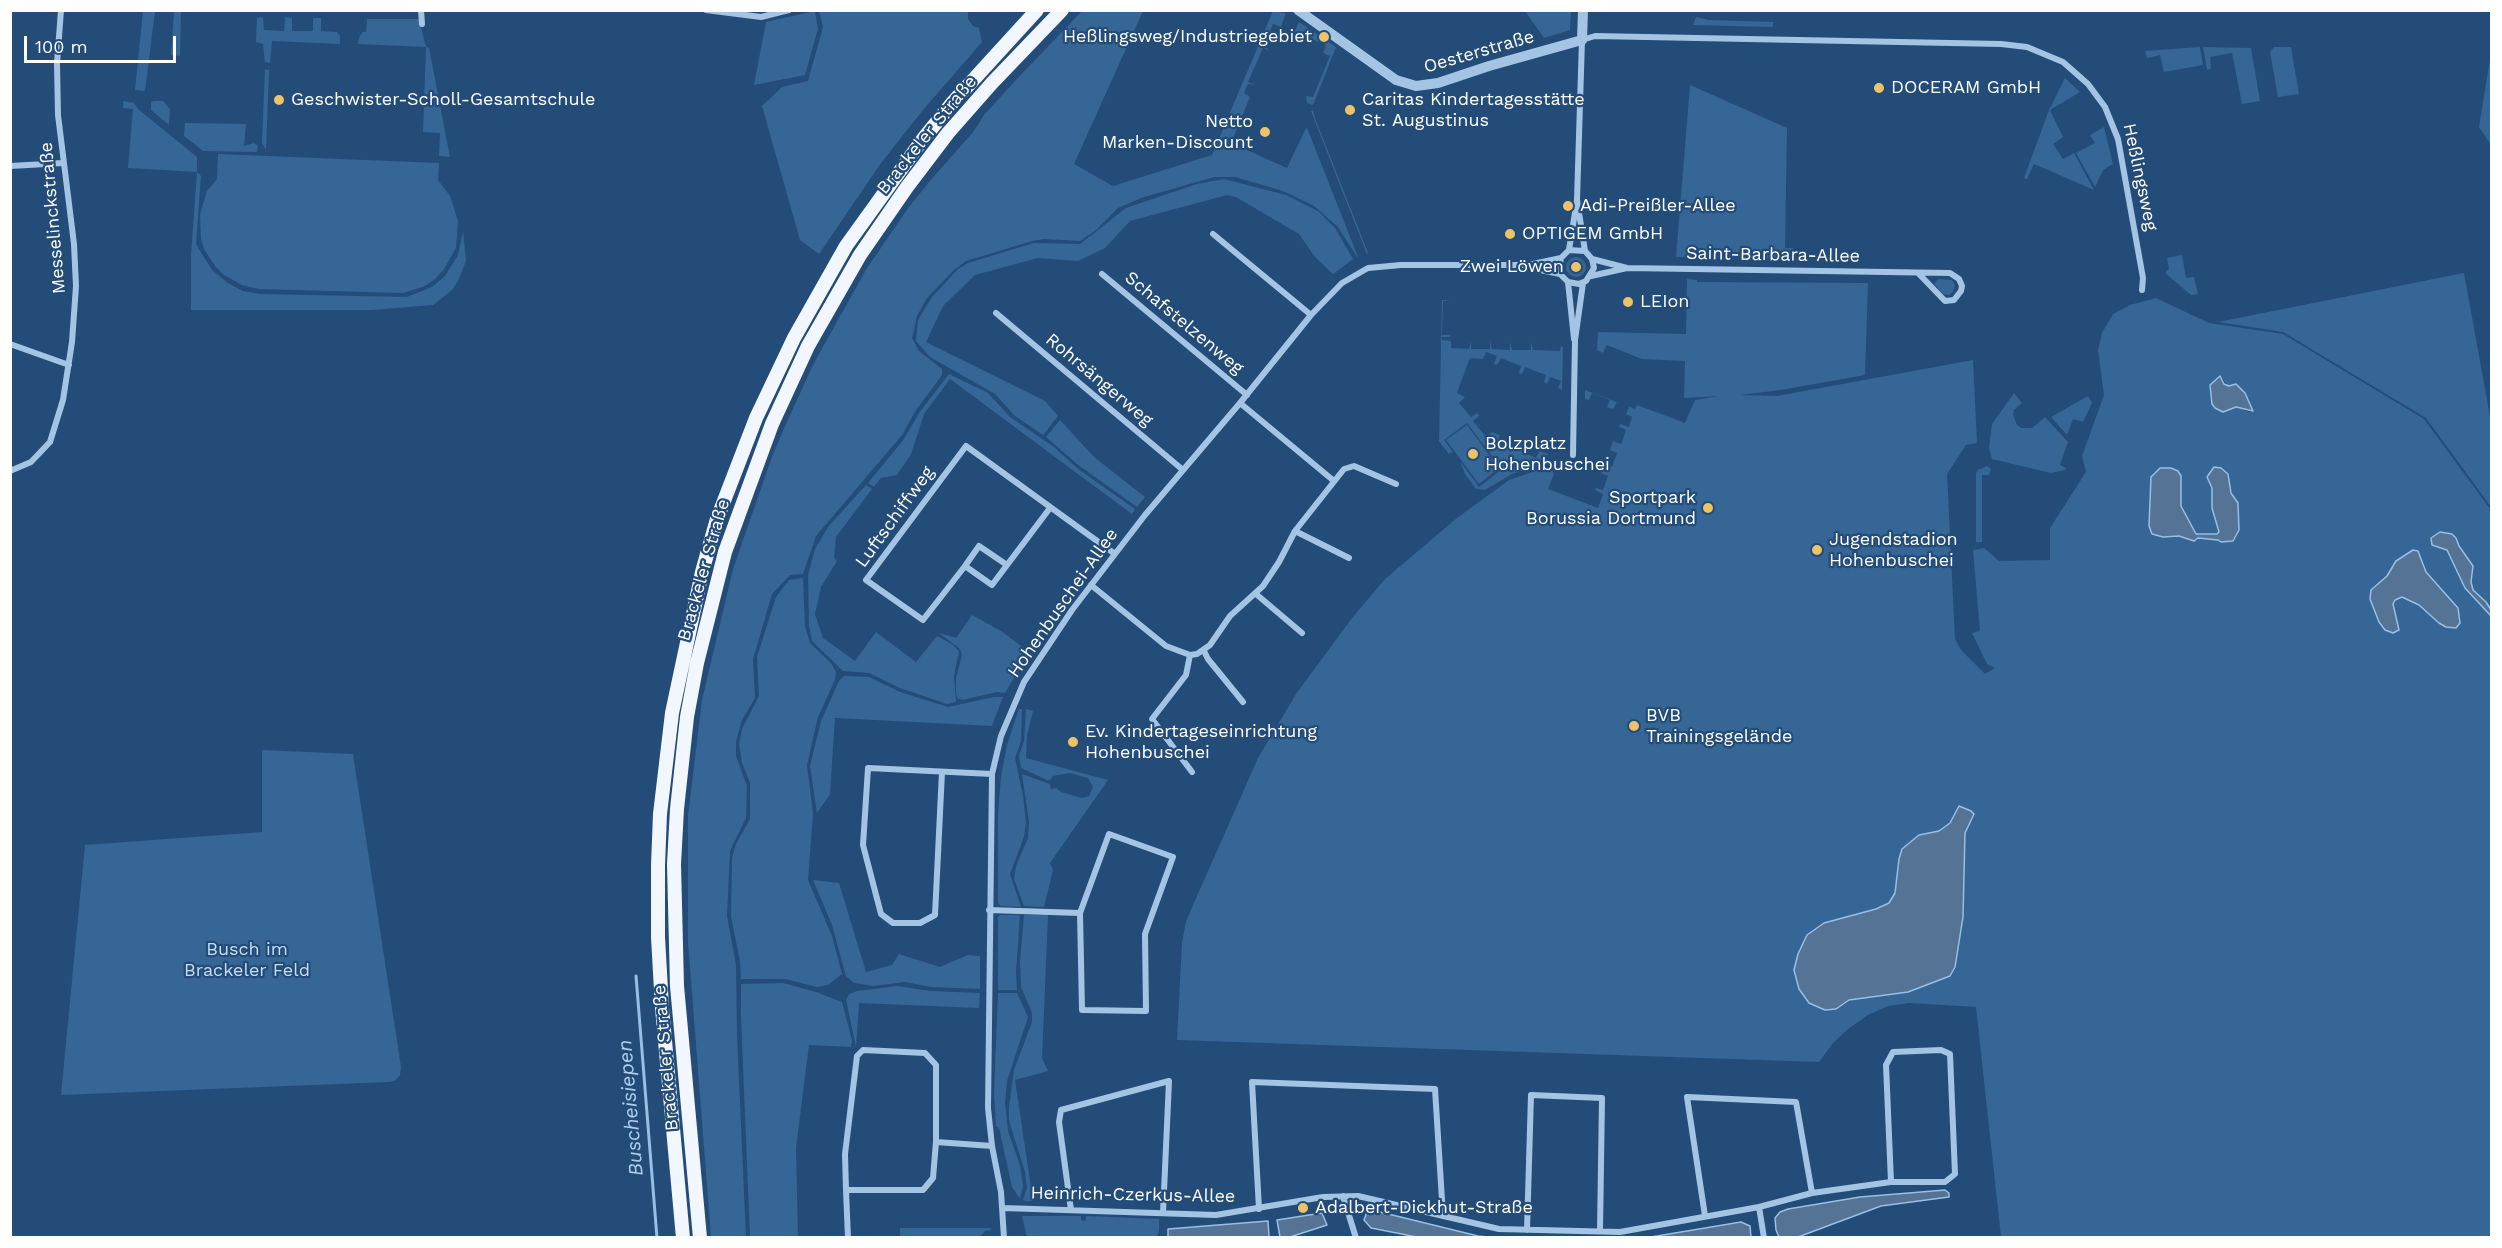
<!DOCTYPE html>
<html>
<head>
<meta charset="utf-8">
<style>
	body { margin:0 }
	#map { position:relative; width:2502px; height:1248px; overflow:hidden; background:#234c78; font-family:"Work Sans",sans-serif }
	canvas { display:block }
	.frame { position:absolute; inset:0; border:12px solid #fff; pointer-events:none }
	.scale { position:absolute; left:24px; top:36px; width:152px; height:27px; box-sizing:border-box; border:3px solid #fff; border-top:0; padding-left:8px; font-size:18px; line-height:21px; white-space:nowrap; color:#fff; -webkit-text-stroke:4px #234c78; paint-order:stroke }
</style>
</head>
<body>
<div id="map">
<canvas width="2502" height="1248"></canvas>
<div class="frame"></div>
<div class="scale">100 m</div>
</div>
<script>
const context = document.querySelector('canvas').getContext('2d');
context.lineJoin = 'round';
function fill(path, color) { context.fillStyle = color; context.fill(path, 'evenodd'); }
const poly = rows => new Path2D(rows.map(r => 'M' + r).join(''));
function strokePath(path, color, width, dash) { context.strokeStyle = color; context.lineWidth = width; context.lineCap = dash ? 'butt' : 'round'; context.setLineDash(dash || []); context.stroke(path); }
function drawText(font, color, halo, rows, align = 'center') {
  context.font = font + ' "Work Sans",sans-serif'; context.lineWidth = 4.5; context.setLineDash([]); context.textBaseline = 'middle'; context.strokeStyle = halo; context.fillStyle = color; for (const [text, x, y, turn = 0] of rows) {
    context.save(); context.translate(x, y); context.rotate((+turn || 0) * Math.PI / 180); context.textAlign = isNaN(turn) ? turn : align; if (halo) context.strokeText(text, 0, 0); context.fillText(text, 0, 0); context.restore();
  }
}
const green = poly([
	[143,11,155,11,145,91,135,90],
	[815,11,818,29,805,75,754,85,766,22],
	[819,11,968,11,968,19,973,26,979,28,982,42,923,110,881,163,819,254,800,240,762,106,782,87,808,81,823,27],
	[1082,11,1143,11,1074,164,1113,186,1212,155,1273,11,1286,13,1281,27,1273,24,1264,46,1270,51,1263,48,1248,82,1255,85,1248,84,1244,93,1250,97,1231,143,1287,168,1305,130,1307,128,1358,257,1357,257,1338,227,1314,206,1283,191,1235,177,1214,177,1141,198,1118,208,1095,231,1080,241,1044,239,1032,241,966,261,954,270,927,298,917,316,912,338,919,351,942,369,942,375,914,413,903,434,816,536,803,574,790,575,772,594,753,659,755,698,742,720,736,742,736,756,747,786,746,818,730,851,727,916,736,965,737,1036,746,1237,711,1237,688,942,688,816,702,700,733,569,773,454,790,415,814,363,867,268,909,207,929,182,974,131,984,115,1015,81],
	[1525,11,1571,11,1570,30,1544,38],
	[174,12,181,12,180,56,171,55],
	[263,17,264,30,284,31,285,17,292,18,292,31,313,31,313,18,321,18,321,31,337,32,340,36,340,44,272,41,270,63,265,62,263,44,256,42,257,18],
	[1696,17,1709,20,1773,22,1773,27,1693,25],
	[367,19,419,19,426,47,429,48,450,157,439,156,440,133,423,132,426,47,358,44,359,37,363,32,366,32],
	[1299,22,1336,47,1313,105,1307,103,1306,96,1313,97,1330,56,1323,53,1326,45,1296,32,1292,38],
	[2200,47,2203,65,2164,72,2160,55,2147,58,2145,51],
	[2203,47,2251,48,2260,101,2242,104,2232,53,2210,57,2211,69,2207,70],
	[2274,47,2291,47,2299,94,2278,97,2270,52],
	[2491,53,2491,145,2479,127],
	[265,69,269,70,266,150,262,143],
	[2065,78,2080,92,2050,110,2063,137,2053,144,2063,159,2074,153,2094,190,2034,164,2027,179,2024,178,2049,110],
	[1690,85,1787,128,1785,248,1793,248,1793,259,1676,257],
	[123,101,134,103,138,109,197,157,197,172,201,176,196,244,212,270,228,283,243,291,260,294,407,297,432,287,445,276,458,255,463,231,466,261,458,281,452,290,433,305,372,310,191,310,191,255,197,172,128,168,133,109,123,108],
	[154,101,163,101,170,109,169,125,151,110,151,102],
	[1313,110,1315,118,1368,253,1367,254,1311,111],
	[185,123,246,124,244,146,254,143,258,146,257,152,203,151,184,136],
	[2104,127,2113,164,2103,170,2095,187,2076,153,2095,143,2090,135],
	[218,154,439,163,438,180,450,196,458,221,456,248,444,269,435,279,425,286,403,293,259,289,242,285,224,275,215,266,204,249,201,239,200,214,207,191,217,179],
	[1224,179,1286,195,1318,211,1335,228,1353,259,1333,274,1315,257,1299,234,1236,197,1227,195,1130,221,1105,248,1078,261,1038,258,975,275,943,306,926,342,1045,401,1058,416,1043,435,1015,416,995,394,930,357,916,341,918,320,932,297,958,269,968,263,1034,243,1080,244,1126,208,1197,184],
	[2182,255,2186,278,2194,277,2198,294,2191,295,2165,273,2169,269,2167,258],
	'1566 267a10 10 0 1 1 20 0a10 10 0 1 1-20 0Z',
	[2464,273,2491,422,2491,507,2426,418,2283,332,2218,322],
	[1687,279,1697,280,1697,282,1868,283,1865,375,1781,390,1740,395,1777,396,1973,360,1977,443,1966,445,1947,474,1955,639,1961,650,1985,674,1995,668,1987,664,1972,633,1980,631,1973,550,1984,548,1999,561,2050,560,2050,528,2086,472,2082,456,2104,395,2098,350,2102,333,2113,314,2130,305,2156,298,2209,323,2283,334,2424,419,2491,510,2491,1237,2001,1237,1976,1007,1909,1003,1888,1006,1868,1015,1848,1029,1833,1043,1819,1062,1177,1040,1182,943,1186,921,1258,758,1296,694,1352,618,1385,579,1457,518,1509,480,1550,466,1554,474,1548,489,1598,508,1603,494,1595,490,1596,488,1603,490,1608,476,1601,473,1605,464,1612,467,1617,453,1610,450,1613,441,1621,444,1626,430,1619,427,1620,424,1629,427,1632,417,1626,414,1629,407,1617,402,1613,409,1607,407,1610,400,1592,393,1589,400,1585,399,1585,390,1635,409,1637,405,1685,423,1695,400,1719,396,1684,398,1685,361,1642,359,1607,345,1603,353,1597,350,1598,332,1686,334],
	[2220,376,2228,386,2236,384,2247,397,2253,411,2249,412,2235,407,2223,412,2212,404,2210,387],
	[2154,472,2181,489,2181,506,2196,534,2217,535,2219,532,2212,499,2212,488,2230,480,2229,488,2238,503,2237,512,2239,519,2218,540,2198,538,2194,541,2179,536,2163,537,2152,534,2149,516,2151,477],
	[1938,279,1952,280,1955,285,1953,292,1949,295,1943,294,1934,284],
	[1442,300,1451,300,1443,301,1442,335,1450,335,1450,337,1442,337,1442,340,1451,341,1451,348,1469,349,1471,341,1471,349,1490,349,1490,341,1492,349,1510,350,1510,342,1512,350,1531,350,1531,342,1533,350,1560,351,1561,346,1563,347,1562,390,1558,388,1561,381,1550,377,1547,384,1544,382,1546,375,1525,367,1522,374,1519,373,1521,366,1501,358,1497,365,1494,364,1497,356,1486,352,1483,359,1470,358,1457,393,1465,397,1459,403,1471,417,1477,413,1479,416,1473,421,1486,437,1492,432,1500,435,1497,443,1518,451,1521,444,1524,445,1522,452,1536,458,1539,451,1548,454,1544,463,1512,474,1485,490,1476,489,1465,474,1460,461,1479,487,1502,469,1467,423,1444,440,1453,452,1449,454,1439,441],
	[949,374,988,393,1010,417,1054,447,1078,469,1135,509,1132,514,950,379,924,414,911,454,897,475,881,478,874,487,868,483,904,439,919,413],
	[2014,393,2022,403,2014,410,2013,415,2017,425,2022,428,2032,428,2045,417,2068,442,2060,465,2066,468,2065,470,2051,473,1992,459,1989,448,1992,424],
	[2088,396,2092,403,2083,422,2073,419,2067,435,2051,417],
	[1060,420,1094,457,1145,497,1137,507,1077,464,1046,437],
	[1467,425,1499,468,1479,484,1446,440],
	[1987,466,1991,469,1989,475,1982,475,1982,542,1976,542,1976,473,1978,470],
	[866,485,872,489,836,537,834,558,837,561,821,587,815,614,823,638,855,661,876,632,916,662,937,636,952,644,959,651,954,677,956,702,947,704,900,688,869,673,843,671,812,641,809,626,808,575,815,549,828,527],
	[803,578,805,626,810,643,831,663,836,672,835,680,818,717,807,765,813,813,808,880,832,936,842,974,828,985,817,987,785,979,741,979,740,961,731,917,732,858,736,844,750,819,750,783,742,763,739,743,742,729,759,696,757,657,776,597,789,580],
	[972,615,1001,631,1029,652,1005,693,997,692,962,700,957,698,956,692,956,678,962,655,960,649,939,633,956,638],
	[844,676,869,677,900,692,948,707,994,697,1003,697,992,726,835,718,830,794,817,813,810,766,821,721,839,681],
	[1019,709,1022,709,1021,741,1015,758,1023,796,1026,822,1024,837,1010,874,1021,907,1001,906,998,903,998,814,1001,776,1007,745],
	[1026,709,1033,711,1027,735,1026,758,1108,780,1050,863,1053,870,1044,907,1024,906,1014,879,1016,866,1028,838,1029,822,1022,774,1050,784,1051,789,1056,788,1061,792,1082,798,1089,796,1093,787,1088,778,1070,773,1053,776,1050,780,1047,780,1021,768,1019,756,1024,741],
	[262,750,353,754,401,1067,400,1075,395,1081,388,1082,61,1095,85,845,262,832],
	[813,880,839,883,866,972,892,965,899,954,940,967,968,955,980,956,980,989,931,987,905,982,873,986,854,983,846,976,832,925],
	[1000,915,1020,915,1016,972,1017,990,998,990,998,917],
	[1024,915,1048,915,1042,1058,1048,1071,1015,1080,1033,1201,1025,1201,1023,1200,1027,1188,1025,1172,1009,1121,1009,1107,1014,1070,1032,1022,1032,1013,1021,987,1020,962],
	[783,983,816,992,842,1002,852,1040,851,1047,809,1045,796,1148,798,1237,750,1237,741,1017,741,984],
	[897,986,930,991,980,993,979,1008,859,1003,856,1047,846,1000,849,994,857,991],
	[998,993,1017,993,1028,1017,1007,1081,1005,1103,1008,1131,1020,1165,1023,1186,1020,1199,1012,1187,999,1128,996,1126,994,1093],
	[1022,1216,1081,1216,1081,1220,1084,1221,1086,1220,1086,1216,1159,1219,1159,1230,1157,1237,1027,1237],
	[900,1228,991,1228,991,1230,985,1231,979,1238,900,1237]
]);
const water = poly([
	[2220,376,2224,384,2229,386,2236,384,2245,393,2253,411,2236,407,2223,412,2215,408,2212,404,2210,385,2220,376],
	[2214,467,2221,468,2228,474,2231,493,2238,503,2239,530,2233,541,2221,542,2218,540,2198,538,2194,541,2179,536,2163,537,2152,534,2149,526,2151,477,2160,468,2171,468,2178,471,2181,476,2181,506,2196,534,2217,534,2219,532,2212,508,2212,488,2207,477,2214,467],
	[2440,532,2452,534,2456,538,2459,546,2473,566,2471,582,2473,590,2486,602,2491,610,2491,616,2465,588,2447,550,2432,545,2431,538,2440,532],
	[2413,550,2418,551,2426,572,2458,608,2460,623,2456,628,2446,627,2439,623,2419,605,2402,597,2395,600,2393,604,2399,630,2393,633,2385,630,2379,622,2370,599,2371,590,2387,576,2396,561,2413,550],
	[1959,806,1971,811,1974,814,1965,833,1963,917,1955,967,1950,976,1908,992,1849,1000,1836,1009,1825,1010,1809,1003,1799,989,1794,970,1798,954,1807,935,1824,923,1876,909,1889,903,1895,893,1899,859,1902,849,1919,835,1939,831,1950,823,1959,806],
	[1945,1190,1949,1193,1949,1197,1881,1206,1798,1237,1779,1237,1776,1230,1775,1218,1780,1212,1788,1209,1860,1197,1945,1190],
	[1368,1209,1478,1236,1488,1237,1417,1237,1371,1228,1364,1220,1368,1209],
	[1322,1213,1327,1225,1290,1237,1280,1237,1277,1220,1322,1213],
	[1268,1221,1269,1237,1168,1237,1168,1229,1268,1221],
	[1741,1222,1750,1226,1751,1237,1651,1237,1741,1222]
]);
const stream = poly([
	[636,976,657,1238]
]);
const minor = poly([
	[421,10,422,24],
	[706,10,761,17,789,10],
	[10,166,63,163],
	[1577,200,1585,251,1592,259,1594,268,1586,281,1579,284,1568,282,1560,274,1559,269,1561,258,1569,250,1585,251],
	[1213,234,1311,315],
	[1569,250,1577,200,1582,40,1595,36,2001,44,2027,47,2063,62,2088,84,2105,107,2118,139,2143,278,2142,290],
	[1592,259,1627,268,1950,273,1959,279,1962,286,1961,291,1954,300,1945,301,1919,274],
	[1528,265,1535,269,1560,274],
	[1102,274,1247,395],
	[1591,276,1627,268],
	[1568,282,1574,339],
	[996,313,1183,470],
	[10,344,69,365],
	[1240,403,1334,481],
	[1573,455,1575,340,1583,283],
	[10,471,31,462,50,442,63,400,72,342,76,286,74,244,58,115,57,64,61,10],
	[1050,508,992,585,965,566,923,620,866,580,966,446,1115,554],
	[1295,531,1349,558],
	[965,566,979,546,1007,565],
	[1091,585,1166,646,1190,655,1197,654,1210,645,1230,616,1263,586,1279,562,1295,531,1344,469,1354,466,1396,484],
	[1256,594,1302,633],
	[1204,651,1208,659,1243,702],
	[1190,655,1186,675,1152,719,1192,772],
	[942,772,935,915,920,923,893,923,881,914,863,845,868,768,992,774],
	[989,910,1080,913,1082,1010,1146,1011,1145,934,1173,857,1109,834,1080,913],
	[846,1190,845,1154,857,1056,863,1050,925,1053,936,1065,936,1142],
	[1343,1196,1356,1238],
	[1759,1207,1764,1238],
	[1003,1208,1216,1215,1323,1197,1358,1196,1499,1229,1620,1232,1759,1207,1812,1193,1891,1182,1945,1182,1955,1174,1950,1054,1941,1050,1893,1052,1886,1065,1891,1182],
	[1259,1209,1252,1082,1435,1089,1443,1216],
	[1071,1210,1059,1122,1061,1110,1169,1081,1163,1213],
	[1705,1216,1687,1097,1796,1102,1812,1193],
	[1527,1230,1531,1095,1602,1098,1600,1231],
	[848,1238,846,1190,923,1190,933,1178,936,1142,992,1146],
	[1004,1238,1001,1192,992,1146,988,1108,992,774,1001,736,1024,682,1072,610,1145,515,1240,403,1311,315,1342,283,1368,268,1401,265,1528,265,1561,258]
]);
const tertiary = poly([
	[1298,10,1396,80,1416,86,1438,83,1489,66,1582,40,1583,10]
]);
const trunk = poly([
	[683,1238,662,1008,658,937,658,865,660,814,672,713,702,572,717,519,756,418,794,338,846,246,923,139,953,102,1037,10],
	[700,1238,677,986,674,864,677,809,687,717,697,663,725,552,772,424,808,346,860,255,907,187,948,133,992,83,1062,10]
]);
const markers = [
	[1324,37,6,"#efc267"],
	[1879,88,6,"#efc267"],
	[279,100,6,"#efc267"],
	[1350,110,6,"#efc267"],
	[1265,132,6,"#efc267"],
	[1568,206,6,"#efc267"],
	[1510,234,6,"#efc267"],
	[1576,267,6,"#efc267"],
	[1628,302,6,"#efc267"],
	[1473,454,6,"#efc267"],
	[1708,508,6,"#efc267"],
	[1817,550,6,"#efc267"],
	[1634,726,6,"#efc267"],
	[1073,742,6,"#efc267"],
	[1303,1208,6,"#efc267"]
];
const poiNames = [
	["Heßlingsweg/Industriegebiet",1312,37,"right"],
	["DOCERAM GmbH",1891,88],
	["Geschwister-Scholl-Gesamtschule",291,100],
	["Caritas Kindertagesstätte",1362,100],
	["St. Augustinus",1362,121],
	["Netto",1253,122,"right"],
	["Marken-Discount",1253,143,"right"],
	["Adi-Preißler-Allee",1580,206],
	["OPTIGEM GmbH",1522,234],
	["Zwei Löwen",1564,267,"right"],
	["LEIon",1640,302],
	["Bolzplatz",1485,444],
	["Hohenbuschei",1485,465],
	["Sportpark",1696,498,"right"],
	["Borussia Dortmund",1696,519,"right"],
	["Jugendstadion",1829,540],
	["Hohenbuschei",1829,561],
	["BVB",1646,716],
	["Trainingsgelände",1646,737],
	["Ev. Kindertageseinrichtung",1085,732],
	["Hohenbuschei",1085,753],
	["Adalbert-Dickhut-Straße",1315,1208]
];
const streetNames = [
	["Oesterstraße",1479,52,-16],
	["Brackeler Straße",927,135,-51],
	["Heßlingsweg",2140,177,78],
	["Messelinckstraße",53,218,-95],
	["Saint-Barbara-Allee",1773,255,1],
	["Schafstelzenweg",1184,323,40],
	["Rohrsängerweg",1099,380,40],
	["Luftschiffweg",895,517,-54],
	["Brackeler Straße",704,570,-74],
	["Hohenbuschei-Allee",1063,603,-55],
	["Brackeler Straße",666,1058,-95],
	["Heinrich-Czerkus-Allee",1133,1195,1]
];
const parkNames = [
	["Busch im",247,950],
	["Brackeler Feld",247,971]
];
const waterNames = [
	["Buscheisiepen",631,1108,-95]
];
fill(green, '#366696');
fill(water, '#557495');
strokePath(water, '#98bfe5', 1.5);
strokePath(stream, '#98bfe5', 3);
strokePath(minor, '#a4c4e4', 6);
strokePath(tertiary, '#a4c4e4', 10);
strokePath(trunk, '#f2f6fe', 14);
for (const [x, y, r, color] of markers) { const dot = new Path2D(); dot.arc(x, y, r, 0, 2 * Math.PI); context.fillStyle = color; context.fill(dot); strokePath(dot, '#234c78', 2); }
drawText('18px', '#fff', '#234c78', poiNames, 'left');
drawText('18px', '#fff', '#234c78', streetNames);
drawText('18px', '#c7ddf3', '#234c78', parkNames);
drawText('italic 20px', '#afceec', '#234c78', waterNames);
</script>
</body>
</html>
